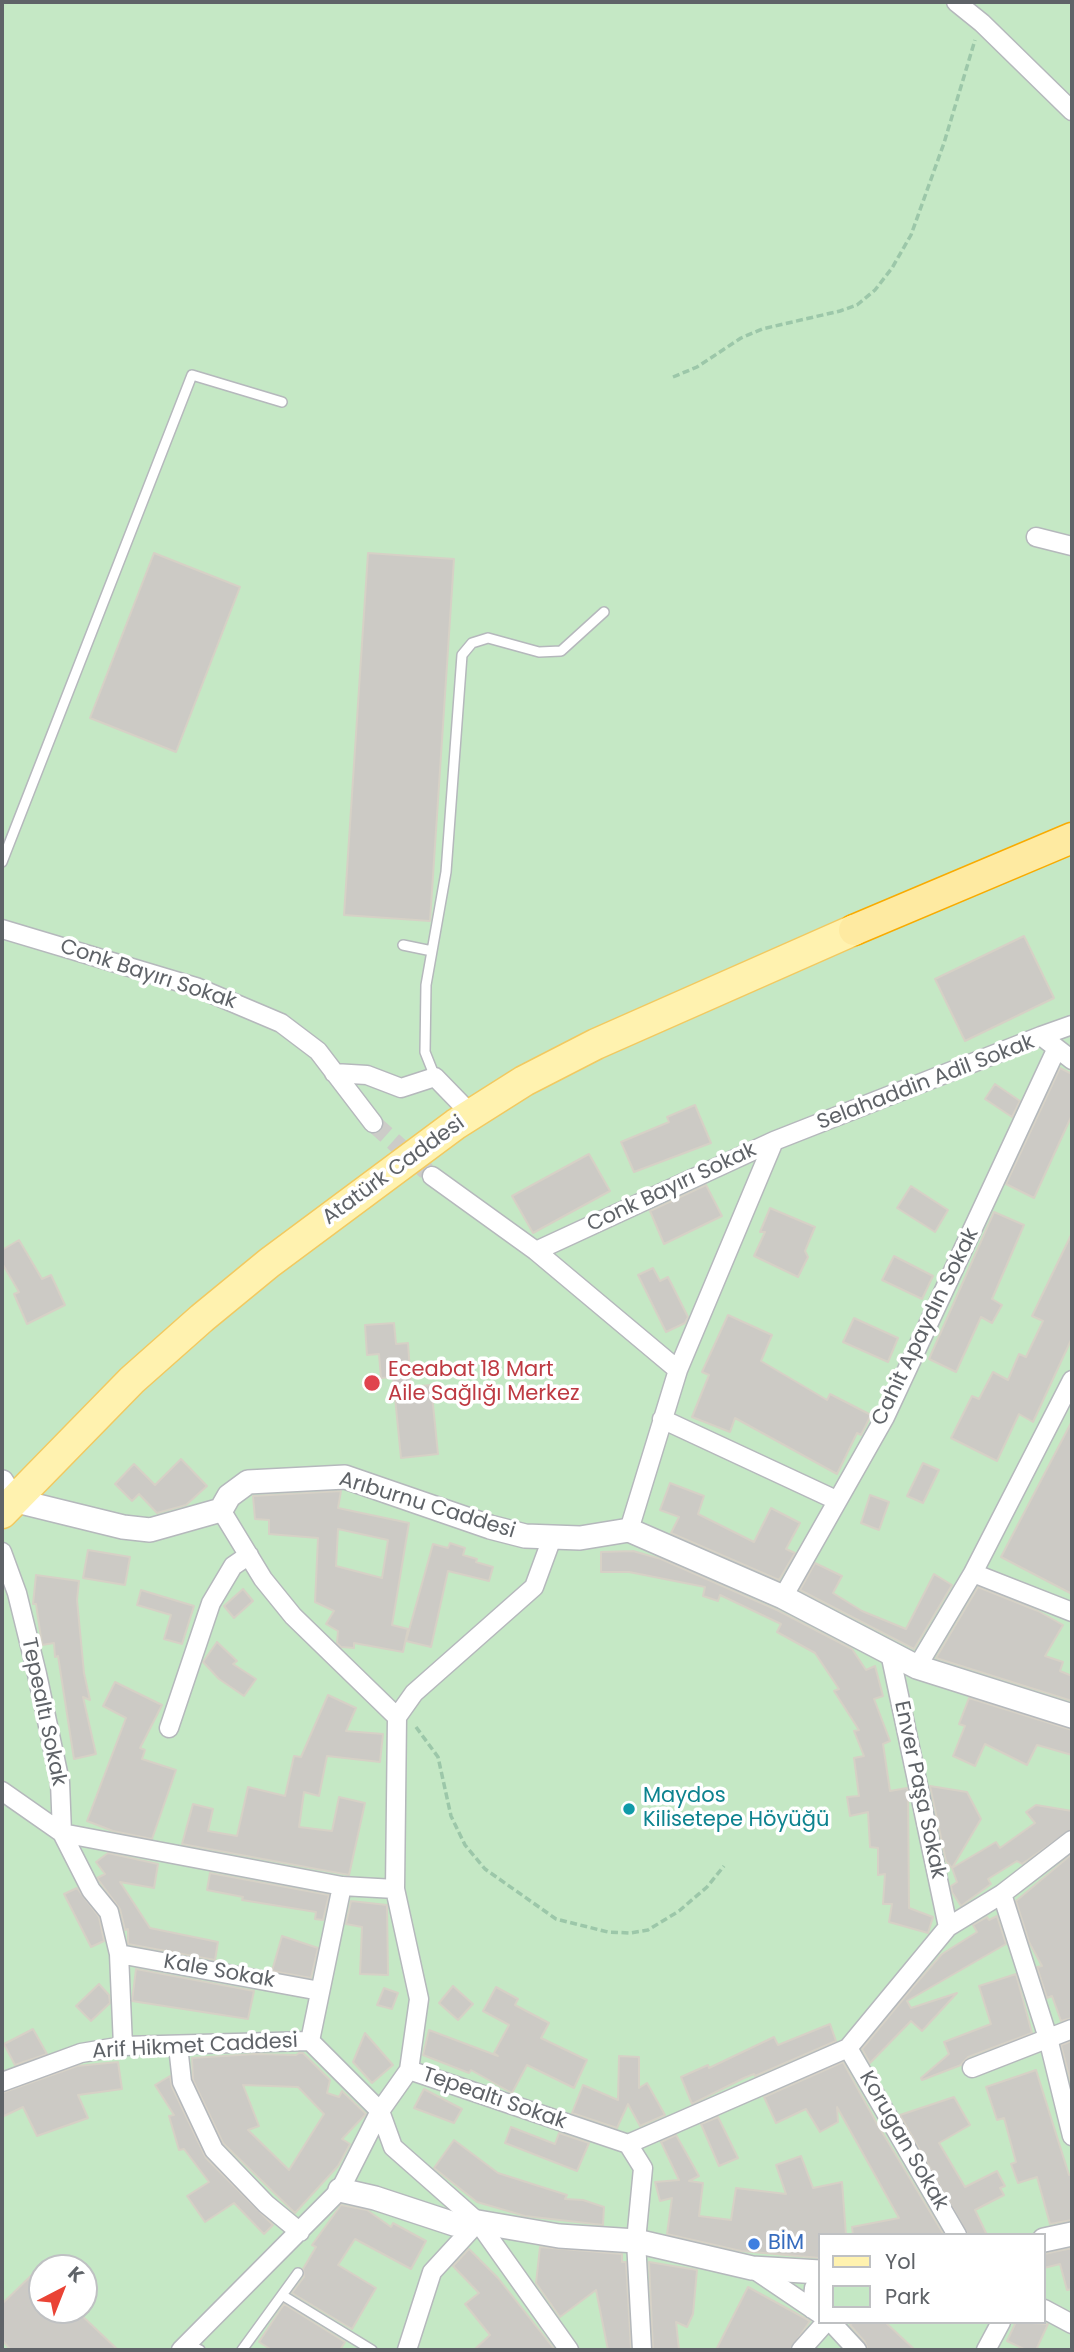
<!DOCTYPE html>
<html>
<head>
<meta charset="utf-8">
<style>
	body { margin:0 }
	#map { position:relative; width:1074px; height:2352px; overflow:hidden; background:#f1efe8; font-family:Poppins,sans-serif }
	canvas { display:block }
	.frame { position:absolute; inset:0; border:4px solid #5f6368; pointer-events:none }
	.legend { position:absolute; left:818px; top:2233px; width:228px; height:91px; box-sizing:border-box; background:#fff; border:2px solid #bfc1c3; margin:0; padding:9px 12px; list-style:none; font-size:21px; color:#5f6368 }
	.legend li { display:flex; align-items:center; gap:14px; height:35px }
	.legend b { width:35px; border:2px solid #bfc1c3 }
	.north { position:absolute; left:28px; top:2254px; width:70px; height:70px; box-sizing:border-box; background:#fff; border:2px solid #bfc1c3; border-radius:50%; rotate:42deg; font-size:19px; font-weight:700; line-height:28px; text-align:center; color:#5f6368 }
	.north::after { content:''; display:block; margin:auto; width:24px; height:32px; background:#ea4335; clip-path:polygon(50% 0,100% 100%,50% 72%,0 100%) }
</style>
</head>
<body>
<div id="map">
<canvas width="1074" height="2352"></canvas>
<div class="frame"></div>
<ul class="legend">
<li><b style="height:9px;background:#fff2af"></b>Yol</li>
<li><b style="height:19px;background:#c5e8c5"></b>Park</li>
</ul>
<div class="north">K</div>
</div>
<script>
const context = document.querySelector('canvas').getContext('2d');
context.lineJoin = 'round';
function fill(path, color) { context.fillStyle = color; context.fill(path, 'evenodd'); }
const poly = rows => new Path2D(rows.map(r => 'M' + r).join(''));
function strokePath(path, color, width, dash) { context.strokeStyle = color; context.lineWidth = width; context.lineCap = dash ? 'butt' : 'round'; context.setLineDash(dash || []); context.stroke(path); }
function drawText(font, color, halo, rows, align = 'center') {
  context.font = font + ' Poppins,sans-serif'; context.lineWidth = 7; context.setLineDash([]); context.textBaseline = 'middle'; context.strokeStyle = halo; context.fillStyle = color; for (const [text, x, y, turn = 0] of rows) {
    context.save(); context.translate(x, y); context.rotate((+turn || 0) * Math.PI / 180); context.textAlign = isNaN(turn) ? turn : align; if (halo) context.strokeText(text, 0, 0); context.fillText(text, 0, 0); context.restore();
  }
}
const green = poly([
	[2,2,1072,2,1072,2350,2,2350],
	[820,2235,1044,2235,1044,2322,820,2322],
	[42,2268,84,2268,84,2310,42,2310]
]);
const building = poly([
	[154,553,240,587,176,752,90,718,154,553],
	[368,553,454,559,430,921,344,915,368,553],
	[1024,936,1054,998,965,1041,935,979,1024,936],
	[1060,1068,1072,1074,1072,1115,1034,1198,1006,1184,1060,1068],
	[995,1084,1020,1101,1012,1117,985,1099,995,1084],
	[695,1105,711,1143,634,1172,621,1142,669,1122,667,1117,695,1105],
	[589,1154,610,1191,533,1233,512,1196,589,1154],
	[706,1185,722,1216,664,1244,650,1211,706,1185],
	[911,1186,948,1210,935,1232,897,1208,911,1186],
	[770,1208,815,1227,805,1251,808,1257,798,1277,754,1256,765,1232,760,1232,770,1208],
	[994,1212,1024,1225,992,1299,1002,1305,992,1323,981,1317,956,1372,929,1359,994,1212],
	[1072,1233,1072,1338,1033,1422,1019,1414,997,1461,951,1438,972,1396,979,1399,993,1372,1008,1380,1019,1354,1026,1357,1043,1321,1032,1316,1072,1233],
	[19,1240,42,1279,51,1275,65,1305,27,1324,14,1294,19,1292,2,1263,2,1250,19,1240],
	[894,1256,933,1276,922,1299,882,1280,894,1256],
	[653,1268,660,1281,668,1277,688,1317,685,1323,666,1332,638,1275,653,1268],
	[728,1315,772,1335,761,1361,827,1400,830,1394,871,1415,861,1435,857,1433,837,1474,735,1418,730,1432,692,1417,709,1375,702,1372,728,1315],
	[854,1318,898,1338,888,1362,843,1342,854,1318],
	[394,1323,396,1344,408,1343,411,1387,431,1385,438,1454,401,1458,393,1377,381,1378,379,1354,367,1355,365,1325,394,1323],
	[1072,1421,1072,1594,1001,1557,1072,1421],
	[181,1459,207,1486,186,1505,157,1513,139,1494,132,1501,115,1484,134,1464,155,1485,181,1459],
	[923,1463,939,1470,923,1503,907,1496,923,1463],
	[670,1483,704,1496,698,1514,754,1542,771,1508,800,1523,786,1549,795,1553,779,1580,671,1533,679,1517,660,1510,670,1483],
	[341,1491,338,1508,409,1523,392,1625,408,1629,403,1652,354,1643,354,1648,341,1647,337,1643,338,1631,326,1624,334,1611,315,1602,318,1538,269,1534,269,1520,255,1519,253,1496,341,1491],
	[338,1529,388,1540,382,1578,336,1566,338,1529],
	[870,1495,889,1502,879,1530,861,1523,870,1495],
	[450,1543,465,1548,463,1555,477,1559,476,1562,493,1567,489,1581,448,1571,431,1647,406,1641,433,1544,448,1548,450,1543],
	[88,1550,130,1557,125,1585,83,1578,88,1550],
	[633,1551,661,1559,777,1610,852,1649,866,1670,875,1666,883,1696,874,1699,890,1741,883,1744,890,1791,907,1788,908,1791,909,1908,933,1917,928,1933,889,1922,892,1904,883,1904,885,1874,878,1875,878,1848,870,1847,868,1812,850,1816,847,1797,859,1796,854,1758,864,1756,854,1731,859,1730,834,1691,839,1689,815,1653,777,1632,781,1624,720,1595,718,1601,703,1596,705,1587,629,1572,601,1572,601,1552,633,1551],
	[815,1563,842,1576,833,1593,862,1611,906,1629,934,1574,952,1585,914,1649,800,1590,815,1563],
	[36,1575,79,1581,77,1600,84,1673,90,1700,83,1697,96,1754,74,1759,58,1656,55,1657,54,1643,42,1645,36,1604,33,1604,36,1575],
	[978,1587,1038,1611,1063,1625,1045,1656,1063,1662,1060,1671,1072,1676,1072,1701,936,1658,978,1587],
	[243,1589,253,1601,234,1618,224,1606,243,1589],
	[141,1590,194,1606,182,1644,164,1639,171,1615,137,1605,141,1590],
	[217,1642,237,1661,233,1664,256,1679,244,1696,219,1679,203,1662,217,1642],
	[115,1682,162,1705,140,1748,145,1750,142,1759,176,1770,152,1839,113,1831,87,1821,126,1718,103,1706,115,1682],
	[328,1695,356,1708,346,1731,383,1734,380,1762,327,1756,319,1796,304,1792,299,1827,332,1831,339,1797,365,1803,349,1875,182,1844,193,1804,213,1809,208,1831,237,1836,248,1787,285,1796,294,1756,301,1757,328,1695],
	[969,1698,1072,1730,1072,1755,1037,1745,1027,1765,985,1744,975,1766,953,1756,965,1726,959,1724,969,1698],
	[930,1786,967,1792,981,1819,952,1868,946,1861,930,1786],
	[1036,1805,1072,1811,1072,1829,1022,1864,1017,1861,988,1879,991,1884,961,1906,952,1892,951,1886,957,1882,952,1868,996,1842,1000,1848,1035,1823,1026,1812,1036,1805],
	[108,1853,158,1864,154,1888,120,1882,150,1928,218,1942,215,1960,128,1944,128,1929,125,1930,120,1909,97,1878,105,1874,96,1862,108,1853],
	[1072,1854,1072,2018,1061,2021,1052,1996,1047,1998,1037,1967,1042,1966,1029,1942,1016,1901,1072,1854],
	[210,1873,329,1895,323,1920,315,1919,316,1912,242,1900,243,1897,207,1890,210,1873],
	[77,1888,99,1917,104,1941,91,1947,64,1894,77,1888],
	[351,1901,387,1905,388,1975,360,1974,362,1927,346,1924,351,1901],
	[997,1916,1006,1944,907,2001,911,2008,957,1993,922,2031,911,2021,870,2063,862,2049,913,1987,942,1954,977,1932,973,1925,987,1917,989,1920,997,1916],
	[282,1936,318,1948,311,1978,272,1971,282,1936],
	[136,1969,254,1991,248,2019,132,2001,136,1969],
	[1016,1974,1032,2033,968,2057,961,2065,922,2080,921,2078,949,2054,944,2042,991,2024,979,1986,1016,1974],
	[99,1984,109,1995,110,2003,91,2021,76,2006,99,1984],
	[453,1986,473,2004,458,2020,439,2003,453,1986],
	[496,1987,518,1999,515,2005,549,2023,541,2038,587,2060,574,2088,527,2065,512,2093,471,2070,469,2073,423,2055,429,2030,498,2056,494,2053,509,2025,483,2011,496,1987],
	[384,1988,398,1993,392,2009,377,2005,384,1988],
	[830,2024,836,2041,755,2076,754,2074,744,2078,692,2104,681,2077,708,2065,709,2068,774,2037,778,2045,830,2024],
	[33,2029,47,2054,15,2065,4,2044,33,2029],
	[365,2033,393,2065,372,2083,353,2062,365,2033],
	[1072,2041,1072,2083,1071,2083,1061,2045,1072,2041],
	[299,2053,303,2053,330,2080,327,2093,339,2097,342,2091,366,2114,342,2139,350,2144,338,2166,295,2213,223,2143,193,2080,192,2058,255,2054,296,2055,299,2053],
	[243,2085,298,2087,324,2114,289,2170,248,2130,259,2126,243,2085],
	[619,2056,639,2057,639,2088,647,2083,665,2115,640,2126,628,2104,617,2128,572,2113,583,2085,618,2100,619,2056],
	[118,2062,122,2089,78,2095,88,2118,37,2136,23,2107,2,2117,2,2093,77,2066,118,2062],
	[843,2062,876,2122,944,2235,853,2235,852,2227,899,2218,837,2107,838,2122,820,2132,806,2109,776,2123,764,2097,843,2062],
	[1036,2070,1069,2175,1072,2174,1072,2220,1050,2224,1037,2177,1018,2183,1011,2164,1016,2162,1004,2118,997,2120,986,2087,1036,2070],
	[170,2076,172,2087,206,2158,273,2225,264,2234,234,2203,205,2222,187,2196,209,2182,184,2149,179,2150,169,2116,174,2115,155,2085,170,2076],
	[424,2089,462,2109,454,2123,414,2108,424,2089],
	[954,2097,970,2125,939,2143,965,2187,997,2171,1005,2186,1000,2188,1004,2195,975,2210,987,2235,968,2235,900,2115,954,2097],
	[718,2117,738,2158,719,2166,701,2124,718,2117],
	[511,2127,555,2144,559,2133,589,2143,577,2171,505,2143,511,2127],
	[676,2135,699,2176,689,2181,703,2183,699,2216,731,2220,736,2188,786,2194,776,2165,801,2156,813,2188,842,2182,846,2235,820,2235,820,2258,741,2251,667,2234,672,2198,660,2201,655,2182,679,2180,661,2142,676,2135],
	[454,2140,498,2173,567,2195,565,2199,583,2200,604,2207,603,2225,525,2216,477,2202,434,2168,454,2140],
	[341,2205,367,2210,391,2227,393,2223,426,2241,411,2269,355,2239,338,2265,376,2288,352,2329,292,2293,304,2277,303,2269,316,2247,312,2245,341,2205],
	[540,2247,622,2254,622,2262,626,2262,631,2349,608,2350,596,2290,560,2317,536,2283,540,2247],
	[1072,2248,1072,2289,1067,2290,1060,2264,1044,2268,1044,2254,1072,2248],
	[469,2249,498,2278,555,2350,474,2350,490,2335,465,2304,479,2293,453,2266,469,2249],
	[649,2262,697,2270,693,2314,687,2327,676,2322,679,2350,653,2350,649,2262],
	[42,2265,42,2310,76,2310,118,2350,11,2350,2,2340,2,2304,42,2265],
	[748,2287,810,2321,790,2350,716,2350,748,2287],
	[284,2304,345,2342,340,2350,272,2350,259,2342,284,2304],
	[853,2322,885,2322,915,2350,868,2350,865,2342,850,2325,853,2322],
	[1016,2322,1048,2324,1036,2350,1026,2350,1007,2341,1016,2322]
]);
const minorTunnel = poly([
	[373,1123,432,1176]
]);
const path = poly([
	[673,377,697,367,741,338,762,329,840,311,857,305,875,290,892,268,911,235,944,143,975,40],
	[416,1727,438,1757,451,1816,465,1845,485,1869,556,1919,608,1932,630,1933,648,1930,679,1911,707,1887,724,1866]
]);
const service = poly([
	[2,862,192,375,282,402],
	[403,945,432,951],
	[435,1077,425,1052,426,985,446,872,462,655,472,643,488,638,539,652,561,651,604,612],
	[282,2295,372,2350],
	[187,2344,200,2350],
	[242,2350,298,2273]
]);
const minor = poly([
	[956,2,982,23,1072,111],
	[1036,537,1072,546],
	[2,929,196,987,281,1023,318,1051,373,1123],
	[1041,1036,1072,1025],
	[334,1073,367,1075,401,1088,435,1077,471,1114],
	[432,1176,536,1251,678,1370],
	[536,1251,774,1141,1041,1036,1072,1060],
	[662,1419,836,1500],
	[221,1510,263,1579,293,1616,397,1717,395,1889],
	[629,1530,678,1370,774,1141],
	[2,1552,17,1593,37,1674,60,1782,62,1833,342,1886,395,1889,419,1999,409,2070,628,2144,848,2048,948,1927,1002,1894,1072,1840],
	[973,1573,1072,1612],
	[783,1597,885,1417,1056,1050],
	[890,1653,948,1927],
	[917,1667,973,1573,1072,1380],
	[397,1717,414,1693,534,1587,552,1538],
	[169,1728,211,1603,233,1566,249,1555],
	[2,1791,62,1833,91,1890,109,1912,119,1954,123,2046],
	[1002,1894,1048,2038,1072,2136],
	[119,1954,320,1991],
	[310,2041,342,1886],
	[178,2046,182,2082,214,2150,266,2204,300,2232],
	[848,2048,957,2235],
	[972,2068,1072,2029],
	[2,2082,81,2053,123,2046,310,2041,380,2111,393,2147,478,2222,569,2350],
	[628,2144,643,2168,636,2241,642,2350],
	[752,2268,820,2314],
	[812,2309,814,2288,820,2279],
	[1044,2309,1072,2324],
	[831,2322,857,2350],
	[181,2350,340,2190,380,2111,409,2070],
	[407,2350,432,2272,478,2222],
	[801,2350,826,2322],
	[986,2350,1001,2322]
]);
const tertiary = poly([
	[2,1482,13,1500,123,1527,150,1530,221,1510,229,1496,248,1482,345,1477,490,1527,525,1536,580,1538,629,1530,783,1597,917,1667,1072,1716],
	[340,2190,375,2198,454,2224,478,2222,559,2236,636,2241,752,2268,820,2272],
	[1044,2240,1072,2234]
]);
const primary = poly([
	[2,1513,132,1380,202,1318,269,1263,456,1124,524,1081,596,1044,854,930]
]);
const trunk = poly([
	[854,930,1072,838]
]);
const markers = [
	[372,1383,9,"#e0444e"],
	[629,1809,7,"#0f9aa8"],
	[754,2244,7,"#3f7fe0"]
];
const streetNames = [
	["Conk Bayırı Sokak",148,975,18],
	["Selahaddin Adil Sokak",926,1083,-21],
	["Atatürk Caddesi",394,1171,-36],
	["Conk Bayırı Sokak",672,1188,-25],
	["Cahit Apaydın Sokak",926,1327,-64],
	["Arıburnu Caddesi",427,1506,17],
	["Tepealtı Sokak",43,1712,78],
	["Enver Paşa Sokak",919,1790,78],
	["Kale Sokak",219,1972,10],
	["Arif Hikmet Caddesi",195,2047,-3],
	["Tepealtı Sokak",494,2099,19],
	["Korugan Sokak",903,2141,60]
];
const healthNames = [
	["Eceabat 18 Mart",388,1371],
	["Aile Sağlığı Merkez",388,1395]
];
const cultureNames = [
	["Maydos",643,1797],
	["Kilisetepe Höyüğü",643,1821]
];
const shopNames = [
	["BİM",768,2244]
];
fill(green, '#c5e8c5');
fill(building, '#cccac5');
strokePath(building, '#d6d1c6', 2);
strokePath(minorTunnel, '#ccccc8', 18, [18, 9]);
strokePath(service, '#b5b8bc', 12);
strokePath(minor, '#b5b8bc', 21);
strokePath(tertiary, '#b5b8bc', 26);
strokePath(primary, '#f2c960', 33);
strokePath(trunk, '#f9ab00', 33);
strokePath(path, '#9cc7a9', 3.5, [7, 3.5]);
strokePath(service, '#fff', 9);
strokePath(minor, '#fff', 18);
strokePath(tertiary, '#fff', 23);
strokePath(primary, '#fff2af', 30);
strokePath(trunk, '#feeaa1', 30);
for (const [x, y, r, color] of markers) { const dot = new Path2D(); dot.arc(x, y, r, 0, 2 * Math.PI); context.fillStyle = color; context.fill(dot); strokePath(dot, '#fff', 2.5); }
drawText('21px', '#5f6368', '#fff', streetNames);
drawText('21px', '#be3a42', '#fff', healthNames, 'left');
drawText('21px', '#0d838f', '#fff', cultureNames, 'left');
drawText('21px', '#366cbe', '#fff', shopNames, 'left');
</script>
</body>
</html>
